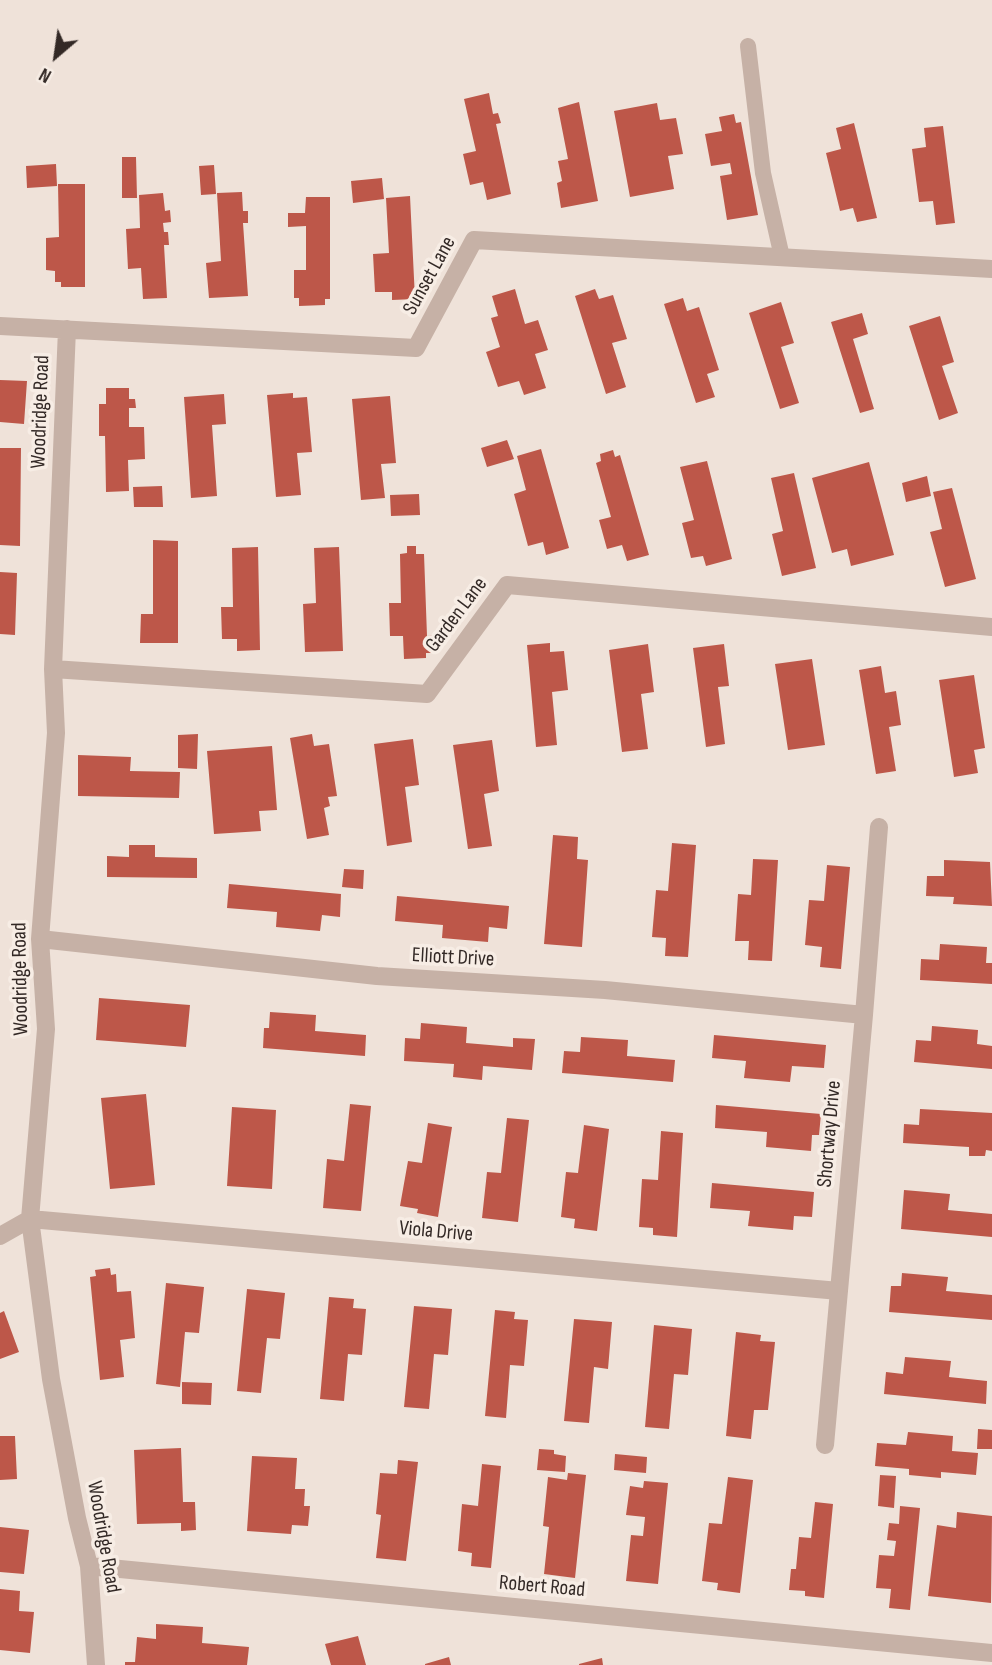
<!DOCTYPE html>
<html>
<head>
<meta charset="utf-8">
<style>
	body { margin:0 }
	#map { position:relative; width:992px; height:1665px; overflow:hidden; background:#efe2d9; font-family:"Sofia Sans Condensed",sans-serif }
	canvas { display:block }
	.north { position:absolute; left:21px; top:21px; width:70px; height:70px; -webkit-text-stroke:5px #f7ede5; paint-order:stroke; rotate:209deg; font-size:19px; font-weight:700; line-height:28px; text-align:center; color:#332926 }
	.north::after { content:''; display:block; margin:auto; width:24px; height:32px; background:#332926; clip-path:polygon(50% 0,100% 100%,50% 72%,0 100%) }
</style>
</head>
<body>
<div id="map">
<canvas width="992" height="1665"></canvas>
<div class="north">N</div>
</div>
<script>
const context = document.querySelector('canvas').getContext('2d');
context.lineJoin = 'round';
function fill(path, color) { context.fillStyle = color; context.fill(path, 'evenodd'); }
const poly = rows => new Path2D(rows.map(r => 'M' + r).join(''));
function strokePath(path, color, width, dash) { context.strokeStyle = color; context.lineWidth = width; context.lineCap = dash ? 'butt' : 'round'; context.setLineDash(dash || []); context.stroke(path); }
function drawText(font, color, halo, rows, align = 'center') {
  context.font = font + ' "Sofia Sans Condensed",sans-serif'; context.lineWidth = 7; context.setLineDash([]); context.textBaseline = 'middle'; context.strokeStyle = halo; context.fillStyle = color; for (const [text, x, y, turn = 0] of rows) {
    context.save(); context.translate(x, y); context.rotate((+turn || 0) * Math.PI / 180); context.textAlign = isNaN(turn) ? turn : align; if (halo) context.strokeText(text, 0, 0); context.fillText(text, 0, 0); context.restore();
  }
}
const building = poly([
	[489,93,493,114,498,113,501,123,496,124,511,194,487,200,483,182,470,185,463,154,476,151,464,99],
	[579,102,598,201,561,208,557,183,562,181,558,161,568,159,558,108],
	[657,103,660,120,676,118,683,154,668,156,674,189,630,197,614,111],
	[734,114,736,123,741,122,758,215,727,220,720,176,732,174,730,163,711,166,705,134,722,131,719,117],
	[854,123,877,218,857,222,853,208,840,211,826,153,841,149,836,128],
	[943,126,955,223,936,225,933,201,919,202,912,149,926,147,924,128],
	[122,157,136,157,137,198,122,198],
	[56,164,57,186,27,188,26,166],
	[214,165,216,194,201,195,199,166],
	[382,178,384,199,353,203,351,181],
	[58,184,85,184,85,287,61,287,61,282,55,282,55,271,46,270,46,238,59,237],
	[242,192,243,211,248,211,248,223,243,223,248,296,209,298,206,263,221,261,217,193],
	[163,193,165,211,170,210,171,222,163,223,164,232,168,232,169,245,164,245,167,298,143,299,141,268,128,269,126,229,140,228,139,195],
	[410,196,415,299,392,300,392,292,375,292,373,254,389,253,386,198],
	[306,197,330,197,330,299,325,299,325,305,299,306,299,298,294,298,294,270,306,270,306,226,288,227,288,213,305,213],
	[515,289,525,324,538,320,548,350,535,354,546,388,524,395,519,381,498,387,486,352,500,347,491,318,498,316,492,296],
	[595,289,599,299,613,295,627,339,612,343,626,387,606,394,575,296],
	[683,298,687,311,699,307,719,370,707,374,715,397,696,403,664,304],
	[781,302,794,343,781,347,799,403,780,409,749,313],
	[862,313,868,334,853,339,874,409,860,413,831,322],
	[940,316,954,362,942,366,958,413,939,420,909,326],
	[0,380,27,381,24,424,0,422],
	[106,388,129,388,129,399,135,399,136,408,129,408,129,427,144,427,145,459,128,460,129,491,106,492,105,436,99,436,99,404,106,404],
	[293,393,293,398,307,397,312,452,297,453,301,495,276,497,267,395],
	[224,394,226,424,212,425,217,496,191,498,184,397],
	[390,396,396,463,381,464,385,498,361,500,352,399],
	[507,440,514,459,487,467,481,448],
	[0,448,21,448,20,546,0,545],
	[541,449,569,548,546,555,543,542,528,546,514,494,526,490,517,456],
	[613,450,615,457,620,455,649,555,627,561,622,545,607,549,599,520,611,517,596,463,601,461,600,454],
	[707,461,732,559,706,566,703,556,691,558,682,523,694,520,680,467],
	[869,462,894,555,851,566,847,549,832,553,812,478],
	[794,473,816,568,782,576,772,534,783,531,771,478],
	[927,476,931,496,906,502,902,483],
	[162,486,163,507,134,507,133,487],
	[952,488,976,579,945,587,930,532,942,529,933,492],
	[419,494,420,515,391,516,390,495],
	[153,540,178,541,178,643,140,643,141,614,153,614],
	[407,546,416,546,416,554,424,554,427,636,434,635,434,653,426,653,426,658,404,659,403,636,390,636,389,603,401,603,400,554,407,553],
	[258,547,260,650,237,651,237,639,222,639,221,607,233,607,232,548],
	[339,547,343,651,305,652,303,604,316,603,314,548],
	[0,572,17,573,15,635,0,634],
	[550,643,550,652,564,651,568,690,552,692,557,745,536,747,527,645],
	[648,644,654,692,641,694,648,749,622,752,609,650],
	[724,644,729,686,718,687,725,744,706,747,693,648],
	[812,659,825,745,788,750,775,664],
	[881,666,885,693,896,691,901,725,889,727,896,771,876,774,859,670],
	[974,675,985,748,974,750,978,773,954,777,939,680],
	[198,734,197,769,178,768,178,735],
	[312,734,314,746,329,744,337,796,328,797,330,806,324,808,329,835,307,839,290,738],
	[413,739,419,785,405,787,412,842,387,846,374,744],
	[492,740,499,791,484,794,492,846,468,849,453,745],
	[272,746,277,810,259,811,261,831,214,834,207,751],
	[78,755,131,757,130,771,180,772,179,798,78,796],
	[553,835,578,837,577,859,588,860,582,947,544,944],
	[672,843,696,845,688,957,665,956,666,938,652,937,656,890,668,891],
	[129,845,155,845,155,857,197,858,197,878,107,877,107,856,129,857],
	[753,859,778,860,772,961,748,960,749,941,735,941,738,894,751,895],
	[944,860,990,862,992,906,953,904,954,897,926,896,927,876,944,876],
	[827,865,850,867,841,969,820,967,822,947,805,945,809,900,824,901],
	[344,869,364,870,363,889,342,887],
	[229,884,341,894,340,917,322,915,320,931,276,927,277,912,227,908],
	[397,896,509,906,507,929,489,927,488,942,442,938,443,925,395,921],
	[940,944,987,947,986,963,992,963,992,984,920,980,921,959,939,960],
	[99,998,190,1005,186,1047,96,1040],
	[270,1012,316,1015,315,1031,366,1035,365,1056,263,1048,264,1028,269,1028],
	[421,1023,467,1027,466,1043,513,1047,513,1038,535,1039,532,1070,483,1066,482,1080,453,1077,454,1064,404,1061,405,1038,420,1039],
	[932,1026,978,1030,977,1044,992,1046,992,1069,914,1062,916,1040,931,1041],
	[714,1035,826,1045,824,1068,792,1066,790,1082,744,1078,746,1061,712,1058],
	[581,1037,628,1040,627,1056,675,1060,673,1082,562,1073,564,1051,580,1052],
	[146,1094,155,1185,110,1189,101,1098],
	[350,1104,371,1106,361,1211,323,1208,327,1159,344,1161],
	[716,1105,821,1114,819,1135,812,1135,811,1151,766,1147,767,1132,715,1128],
	[232,1107,276,1110,272,1189,227,1186],
	[920,1109,992,1113,992,1151,986,1150,985,1156,969,1156,969,1147,903,1143,904,1124,919,1125],
	[507,1118,529,1120,518,1222,482,1218,487,1172,501,1173],
	[428,1123,452,1127,438,1217,417,1213,418,1209,400,1206,408,1161,422,1163],
	[584,1125,609,1129,597,1231,574,1228,575,1219,561,1217,566,1172,578,1173],
	[661,1131,683,1133,677,1237,653,1235,653,1228,639,1227,642,1179,658,1180],
	[712,1183,814,1192,812,1217,794,1216,793,1230,748,1226,750,1211,710,1208],
	[904,1190,950,1194,948,1210,992,1214,992,1237,901,1229],
	[110,1268,111,1275,116,1274,117,1292,131,1291,135,1338,120,1340,124,1377,100,1380,90,1277,96,1276,95,1270],
	[902,1273,948,1277,946,1291,992,1295,992,1320,889,1312,891,1286,901,1286],
	[166,1283,204,1287,199,1333,185,1332,180,1387,156,1384],
	[247,1289,285,1293,280,1339,267,1338,261,1393,237,1391],
	[329,1297,354,1299,353,1308,366,1309,362,1355,348,1354,344,1401,320,1399],
	[414,1306,452,1309,448,1355,434,1354,429,1409,404,1407],
	[495,1310,515,1312,514,1319,528,1320,524,1366,510,1365,506,1418,485,1416],
	[4,1311,19,1352,0,1359,0,1313],
	[574,1319,612,1322,608,1369,594,1367,589,1423,564,1421],
	[654,1325,692,1329,688,1375,674,1374,669,1429,645,1427],
	[736,1332,761,1335,760,1341,775,1342,768,1410,754,1410,751,1439,726,1436],
	[905,1357,951,1361,949,1377,987,1381,986,1404,884,1394,886,1372,903,1374],
	[182,1382,212,1383,211,1405,182,1404],
	[978,1429,992,1430,992,1449,977,1449],
	[908,1432,953,1436,952,1451,978,1453,976,1475,941,1472,941,1478,909,1475,909,1469,875,1466,877,1443,906,1445],
	[0,1436,15,1436,17,1479,0,1480],
	[181,1448,183,1502,195,1502,196,1530,181,1531,181,1523,137,1524,134,1450],
	[539,1449,554,1450,554,1454,566,1456,565,1472,537,1470],
	[615,1454,647,1457,646,1473,614,1470],
	[252,1456,297,1458,295,1489,305,1489,304,1506,310,1506,308,1526,292,1525,291,1534,247,1531],
	[398,1460,418,1462,406,1561,376,1558,381,1515,376,1514,380,1473,397,1474],
	[482,1464,501,1466,491,1568,471,1566,472,1553,458,1551,462,1504,478,1506],
	[568,1473,586,1475,575,1578,544,1574,549,1527,543,1526,548,1477,567,1480],
	[880,1475,896,1476,894,1508,878,1506],
	[728,1477,753,1480,740,1593,717,1590,718,1583,702,1581,709,1523,722,1524],
	[644,1481,668,1483,658,1584,626,1581,631,1535,643,1536,645,1517,626,1515,630,1486,643,1488],
	[815,1502,833,1504,824,1598,805,1596,805,1591,789,1590,791,1569,796,1569,799,1537,811,1538],
	[900,1506,920,1508,910,1610,889,1608,891,1589,876,1588,879,1555,894,1556,896,1541,887,1540,889,1523,899,1524],
	[957,1512,992,1516,991,1603,928,1596,937,1525,956,1528],
	[0,1527,29,1530,24,1574,0,1572],
	[0,1589,20,1591,19,1611,34,1612,30,1653,0,1650],
	[156,1624,203,1627,202,1643,249,1647,247,1665,125,1665,125,1662,135,1662,137,1637,156,1639],
	[358,1636,366,1665,331,1665,325,1644],
	[449,1657,451,1665,425,1665,425,1664],
	[602,1658,603,1665,579,1665,579,1664]
]);
const service = poly([
	[748,46,763,173,782,257]
]);
const minor = poly([
	[0,326,416,348,474,240,992,269],
	[67,329,53,669,56,733,40,939,46,1029,30,1219,51,1379,77,1518,89,1566,96,1665],
	[53,669,427,694,507,585,992,627],
	[40,939,377,976,605,990,864,1015],
	[0,1236,30,1219,839,1291],
	[825,1445,864,1015,879,827],
	[89,1566,992,1653]
]);
const streetNames = [
	["Sunset Lane",430,276,-61],
	["Woodridge Road",41,412,-88],
	["Garden Lane",457,615,-53],
	["Elliott Drive",453,958,3],
	["Woodridge Road",21,979,-91],
	["Shortway Drive",830,1134,-85],
	["Viola Drive",436,1232,5],
	["Woodridge Road",103,1537,80],
	["Robert Road",542,1587,5]
];
fill(building, '#bd5749');
strokePath(service, '#c6b1a6', 16);
strokePath(minor, '#c6b1a6', 18);
drawText('21px', '#332926', '#f7ede5', streetNames);
</script>
</body>
</html>
